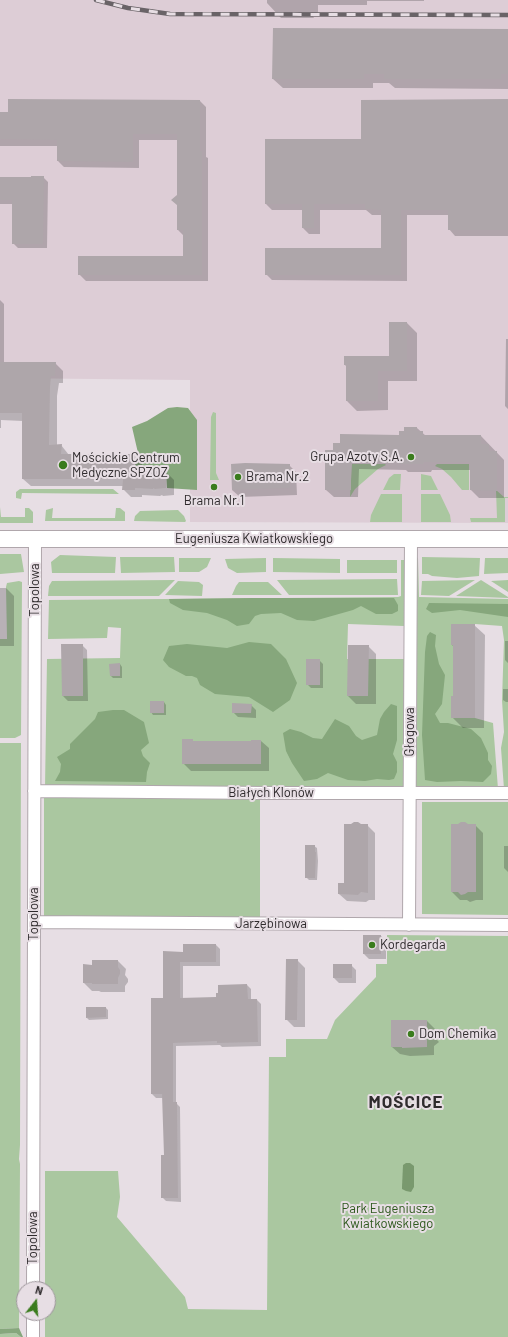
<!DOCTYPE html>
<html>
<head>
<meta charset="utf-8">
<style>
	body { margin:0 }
	#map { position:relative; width:508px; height:1337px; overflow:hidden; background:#e7dee4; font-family:Barlow,sans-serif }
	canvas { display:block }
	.north { position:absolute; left:16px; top:1281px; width:40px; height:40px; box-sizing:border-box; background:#e7dee4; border:1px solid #9d969b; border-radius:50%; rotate:17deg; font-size:11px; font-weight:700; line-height:16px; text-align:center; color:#2f2b2d }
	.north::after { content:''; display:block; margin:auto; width:14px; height:18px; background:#3a7c1d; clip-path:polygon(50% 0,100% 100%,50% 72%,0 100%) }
</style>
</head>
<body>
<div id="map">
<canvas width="508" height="1337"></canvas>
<div class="north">N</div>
</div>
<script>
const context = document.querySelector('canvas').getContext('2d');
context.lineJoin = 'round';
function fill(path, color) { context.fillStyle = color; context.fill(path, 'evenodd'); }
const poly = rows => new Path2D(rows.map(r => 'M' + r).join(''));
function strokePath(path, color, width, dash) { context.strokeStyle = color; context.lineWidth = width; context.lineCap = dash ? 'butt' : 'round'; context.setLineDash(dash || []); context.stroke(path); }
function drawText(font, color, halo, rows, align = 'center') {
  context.font = font + ' Barlow,sans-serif'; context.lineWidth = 4; context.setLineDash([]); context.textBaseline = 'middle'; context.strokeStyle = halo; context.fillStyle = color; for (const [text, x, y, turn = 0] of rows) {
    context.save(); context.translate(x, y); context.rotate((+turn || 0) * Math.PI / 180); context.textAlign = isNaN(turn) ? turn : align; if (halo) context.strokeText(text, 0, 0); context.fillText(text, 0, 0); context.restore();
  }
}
const built = poly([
	[0,0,508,0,508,523,190,522,190,380,0,378]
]);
const green = poly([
	[213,412,216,413,216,473,219,480,210,480,211,417],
	[352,464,385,464,386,465,378,469,355,489,350,497],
	[437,464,469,464,469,490,462,490,451,477,442,469,435,466],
	[394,474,401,474,400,490,383,490,389,478],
	[421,474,431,476,438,490,421,490],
	[20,489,113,489,119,494,22,493,21,499,16,498,16,492],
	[496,490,504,497,508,497,508,498,505,498,505,522,471,522,470,518,497,518],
	[381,494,402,494,402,522,370,522,371,515],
	[421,494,440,494,450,515,451,522,421,522],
	[0,507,1,517,25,517,25,508,29,508,33,512,33,523,0,523],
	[53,508,52,518,115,518,116,508,120,508,125,512,125,521,45,521,46,510],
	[178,510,184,516,186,521,185,522,134,521,135,516,140,511],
	[0,554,21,554,24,572,0,574],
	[60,555,116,557,115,573,52,573,51,562],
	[120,557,174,557,175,572,121,573],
	[415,557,418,558,419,597,508,599,508,789,504,789,501,748,504,732,502,700,504,640,502,626,475,624,475,718,493,723,498,789,416,789],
	[422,557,480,558,479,576,457,578,432,576,428,574,422,574],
	[179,558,211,558,207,567,199,572,179,572],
	[266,558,266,572,237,573,228,568,225,559],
	[273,558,340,559,340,573,273,572],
	[485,558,508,558,508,573,484,574],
	[347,560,397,560,397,573,347,573],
	[401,560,404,560,404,626,348,624,347,659,404,659,405,788,45,788,47,659,120,658,121,628,108,627,107,638,48,639,49,600,398,597,401,596],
	[397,579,398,595,289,595,277,580],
	[175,580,159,596,48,596,49,586,52,581],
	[475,580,449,596,421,595,422,581],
	[481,580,508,597,508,598,456,596],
	[508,580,508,592,491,581],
	[19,581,22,582,21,735,15,738,0,738,0,639,7,639,6,587,7,583],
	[178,581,199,582,203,585,202,596,165,595],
	[239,582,268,582,282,595,232,595,236,586],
	[0,743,21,743,20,1145,19,1159,20,1164,19,1328,0,1329],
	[44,795,260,796,260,920,44,919],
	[422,802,508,802,508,915,422,914],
	[387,935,508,936,508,1337,45,1337,45,1313,48,1313,48,1289,45,1289,45,1171,118,1171,120,1197,117,1217,185,1297,188,1309,267,1310,269,1057,286,1057,286,1039,327,1039,335,1020,376,977,376,964,387,964],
	[16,1333,21,1337,0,1337,0,1334]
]);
const forest = poly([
	[177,407,188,408,197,420,197,490,167,488,166,470,134,470,138,453,132,427,147,421,168,408],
	[252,598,394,598,398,605,398,611,392,614,376,614,361,606,353,610,314,621,297,620,281,613,261,614,255,616,249,624,237,626,227,620,207,613,183,610,170,603,169,599],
	[429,603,508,604,508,617,460,610,432,613,426,609],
	[430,632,436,635,435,646,439,664,445,675,442,704,435,714,440,723,448,723,471,729,481,738,488,753,488,760,492,766,491,774,483,782,461,781,437,782,425,780,422,735,425,652,427,636],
	[249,642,271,644,286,659,297,683,290,700,273,712,249,697,215,694,200,685,197,678,192,676,186,676,169,667,163,660,169,646,187,644,227,648],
	[391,704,397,706,397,740,393,754,397,762,397,772,394,779,389,780,377,779,365,781,348,780,328,773,317,779,304,781,292,763,286,751,283,733,290,729,301,732,313,738,322,739,335,719,349,726,356,736,362,740,377,735,380,719,384,712],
	[113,710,124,710,144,722,149,743,141,750,143,756,150,763,147,772,146,782,55,781,60,772,61,764,57,757,70,749,70,744,95,719,98,712],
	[19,1328,23,1337,21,1337,16,1333,0,1334,0,1329]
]);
const water = poly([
	[406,1163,410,1163,414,1166,414,1187,411,1192,406,1191,402,1189,402,1187,403,1165]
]);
const shadow = poly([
	[267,0,424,0,424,1,367,1,367,5,318,5,318,16,313,16,314,18,281,18,267,3],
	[508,30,508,89,395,88,389,83,373,83,373,88,283,88,273,79],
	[508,100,508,236,455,236,449,229,449,215,407,215,407,281,272,280,266,274,382,249,382,215,372,215,366,210,320,210,320,234,309,234,303,228,303,210,272,210,266,204,362,140],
	[200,101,206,107,206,157,208,158,208,281,86,281,79,274,184,257,184,236,178,230,178,140,139,140,139,168,64,167,58,161,58,146,0,146,0,113],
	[43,177,48,182,47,248,18,248,13,243,13,204,0,204,0,178],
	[0,300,4,304,4,363,55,363,63,371,63,383,59,383,57,396,57,445,61,445,69,455,134,455,142,463,142,472,166,472,174,480,174,495,163,496,162,495,160,496,142,495,142,497,131,497,123,489,124,486,31,486,23,479,23,421,1,420,1,428,0,428],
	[407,323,417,333,417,381,388,381,388,410,357,411,347,401,347,367,345,365,390,357],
	[506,339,508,339,508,409,505,406],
	[417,428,426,436,481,436,504,460,504,498,479,498,471,490,471,470,432,470,431,472,408,472,406,470,359,469,358,497,334,497,326,490,334,451,400,436,405,432],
	[289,465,296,472,297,495,240,497,232,490],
	[0,588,6,588,14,596,14,646,0,646],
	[452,625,474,625,485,635,484,728,463,728,452,717,454,697,454,647,452,645],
	[505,641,508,641,508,663,505,660],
	[82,645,87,650,88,701,68,701,63,696],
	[349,646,368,646,376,654,376,704,356,704,348,696],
	[319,660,323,664,323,688,311,688,307,684],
	[120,664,122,667,122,678,113,678,111,676],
	[503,689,508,689,508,702,506,702,503,700],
	[164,702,166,705,166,715,153,715,151,712],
	[251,705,256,710,256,718,238,717,233,712],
	[261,741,269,748,269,771,191,771,183,763,193,742,252,742],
	[360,825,367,825,375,833,375,900,369,900,366,902,347,901,339,894,345,884],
	[452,825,475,825,483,833,483,900,476,900,470,902,467,900,460,900,452,892],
	[314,846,317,848,318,861,317,880,309,880,306,877],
	[504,846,508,846,508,872,504,868],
	[381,936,386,941,386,959,369,959,364,954],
	[216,945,220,949,220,966,183,966,183,999,217,998,247,985,251,989,251,1000,257,1000,261,1004,261,1046,222,1047,220,1045,176,1046,176,1103,180,1107,181,1202,166,1201,162,1197,165,1156,163,1098,156,1098,152,1094,152,999,164,999,164,952,184,953],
	[297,960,305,968,305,1027,294,1027,286,1019],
	[118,961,126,969,125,975,128,979,128,982,125,986,125,992,101,992,99,991,92,991,84,983,93,966],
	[351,965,356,970,356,983,339,983,334,978],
	[106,1008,108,1010,108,1019,89,1020,87,1018],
	[427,1021,435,1029,435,1038,439,1042,434,1046,434,1055,410,1056,400,1054,392,1047]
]);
const building = poly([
	[273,28,508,29,508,74,501,74,501,79,384,79,384,74,364,74,364,79,272,79],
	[8,99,200,100,200,151,202,151,202,275,78,275,78,256,183,256,183,230,177,230,177,205,171,200,177,195,177,134,133,134,133,162,57,161,57,140,0,139,0,112,8,112],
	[508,99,508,230,448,230,448,210,401,210,401,275,265,275,265,248,381,248,381,210,365,209,365,204,314,204,314,228,302,228,302,204,265,204,265,139,361,139,361,100],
	[31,176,44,176,43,244,12,244,12,200,0,200,0,177,31,177],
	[389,322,407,322,407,371,378,371,378,401,346,401,346,365,344,365,344,356,389,356],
	[0,362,56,362,55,376,51,376,50,388,49,445,62,444,61,454,134,454,134,471,166,471,166,488,155,489,153,488,153,489,135,488,135,490,122,490,123,479,22,479,22,413,0,413],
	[404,427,417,427,417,431,423,431,423,435,481,435,481,444,489,444,489,451,497,451,497,491,470,490,470,462,424,462,423,464,399,464,398,462,351,462,351,490,325,490,325,450,333,450,333,443,340,443,340,434,399,435,399,431,404,431],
	[245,463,290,464,290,488,232,490,231,464],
	[451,624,475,624,475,718,451,718,451,696,453,696,453,645,451,645],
	[61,644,83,644,83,696,62,696],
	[348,645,369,645,368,696,347,696],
	[306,659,320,659,320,685,306,685],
	[120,663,120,676,110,676,109,664],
	[150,701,164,701,164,713,150,713],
	[232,703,252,704,251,713,232,713],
	[182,739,193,739,193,741,251,741,251,740,261,740,261,764,182,764],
	[354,822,358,822,361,824,368,824,368,893,361,892,358,895,338,894,338,883,344,883,344,824,351,824],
	[461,822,465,822,468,824,476,824,476,892,468,892,465,894,461,895,458,892,451,892,451,824,458,824],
	[305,845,315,845,315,852,316,852,315,878,305,878],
	[363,935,381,935,381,954,363,954],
	[183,944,216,944,216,962,180,962,180,998,216,997,216,993,218,993,218,985,247,984,248,999,257,999,258,1042,217,1043,217,1041,173,1043,173,1102,177,1102,178,1198,161,1198,161,1155,164,1155,162,1094,151,1094,151,998,163,998,163,951,183,952],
	[286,959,298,959,297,1020,285,1020],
	[92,960,118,960,118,967,120,970,120,974,118,978,118,984,92,984,92,983,83,983,83,964,92,965],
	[333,964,352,964,352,978,333,978],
	[86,1007,106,1007,106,1017,86,1018],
	[391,1020,427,1020,427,1029,432,1034,427,1038,427,1047,402,1048,402,1047,391,1047]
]);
const minor = poly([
	[34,791,266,793,508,793],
	[34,922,508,925],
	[409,925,411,539],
	[33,1289,35,539],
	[33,1337,33,1313]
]);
const secondary = poly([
	[0,539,508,539]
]);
const rail = poly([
	[96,0,128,8,170,14,508,15]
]);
const markers = [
	[411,457,4,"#3a7c1d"],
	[63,465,5,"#3a7c1d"],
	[238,477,4,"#3a7c1d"],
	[214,487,4,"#3a7c1d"],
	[372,945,4,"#3a7c1d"],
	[411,1034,4,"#3a7c1d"]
];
const poiNames = [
	["Grupa Azoty S.A.",403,457,"right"],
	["Mościckie Centrum",72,458],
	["Medyczne SPZOZ",72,473],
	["Brama Nr.2",246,477],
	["Brama Nr.1",214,501,"center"],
	["Kordegarda",380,945],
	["Dom Chemika",419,1034]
];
const streetNames = [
	["Eugeniusza Kwiatkowskiego",254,539],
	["Topolowa",35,590,-90],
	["Głogowa",410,732,-90],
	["Białych Klonów",271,793],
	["Topolowa",34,914,-90],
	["Jarzębinowa",271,924],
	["Topolowa",33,1238,-90]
];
const parkNames = [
	["Park Eugeniusza",388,1209],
	["Kwiatkowskiego",388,1224]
];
const districtNames = [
	["MOŚCICE",406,1102]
];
fill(built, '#ddcdd6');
fill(green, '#aac7a0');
fill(forest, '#86a77c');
fill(water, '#79996e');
fill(shadow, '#0003');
fill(building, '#aea6aa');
strokePath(minor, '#b0a7ac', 14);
strokePath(secondary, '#b0a7ac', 18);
strokePath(minor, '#fff', 12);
strokePath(secondary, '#fff', 16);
strokePath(rail, '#696367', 4.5);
strokePath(rail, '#e7dee4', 3, [9]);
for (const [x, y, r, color] of markers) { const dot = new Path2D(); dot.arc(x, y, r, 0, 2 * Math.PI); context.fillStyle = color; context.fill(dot); strokePath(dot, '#e7dee4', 1.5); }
drawText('13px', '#2f2b2d', '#e7dee4', poiNames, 'left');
drawText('13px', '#2f2b2d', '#e7dee4', streetNames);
drawText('13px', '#2d581c', '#e7dee4', parkNames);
context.letterSpacing = '1px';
drawText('bold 17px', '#2f2b2d', '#e7dee4', districtNames);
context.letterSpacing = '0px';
</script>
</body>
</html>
